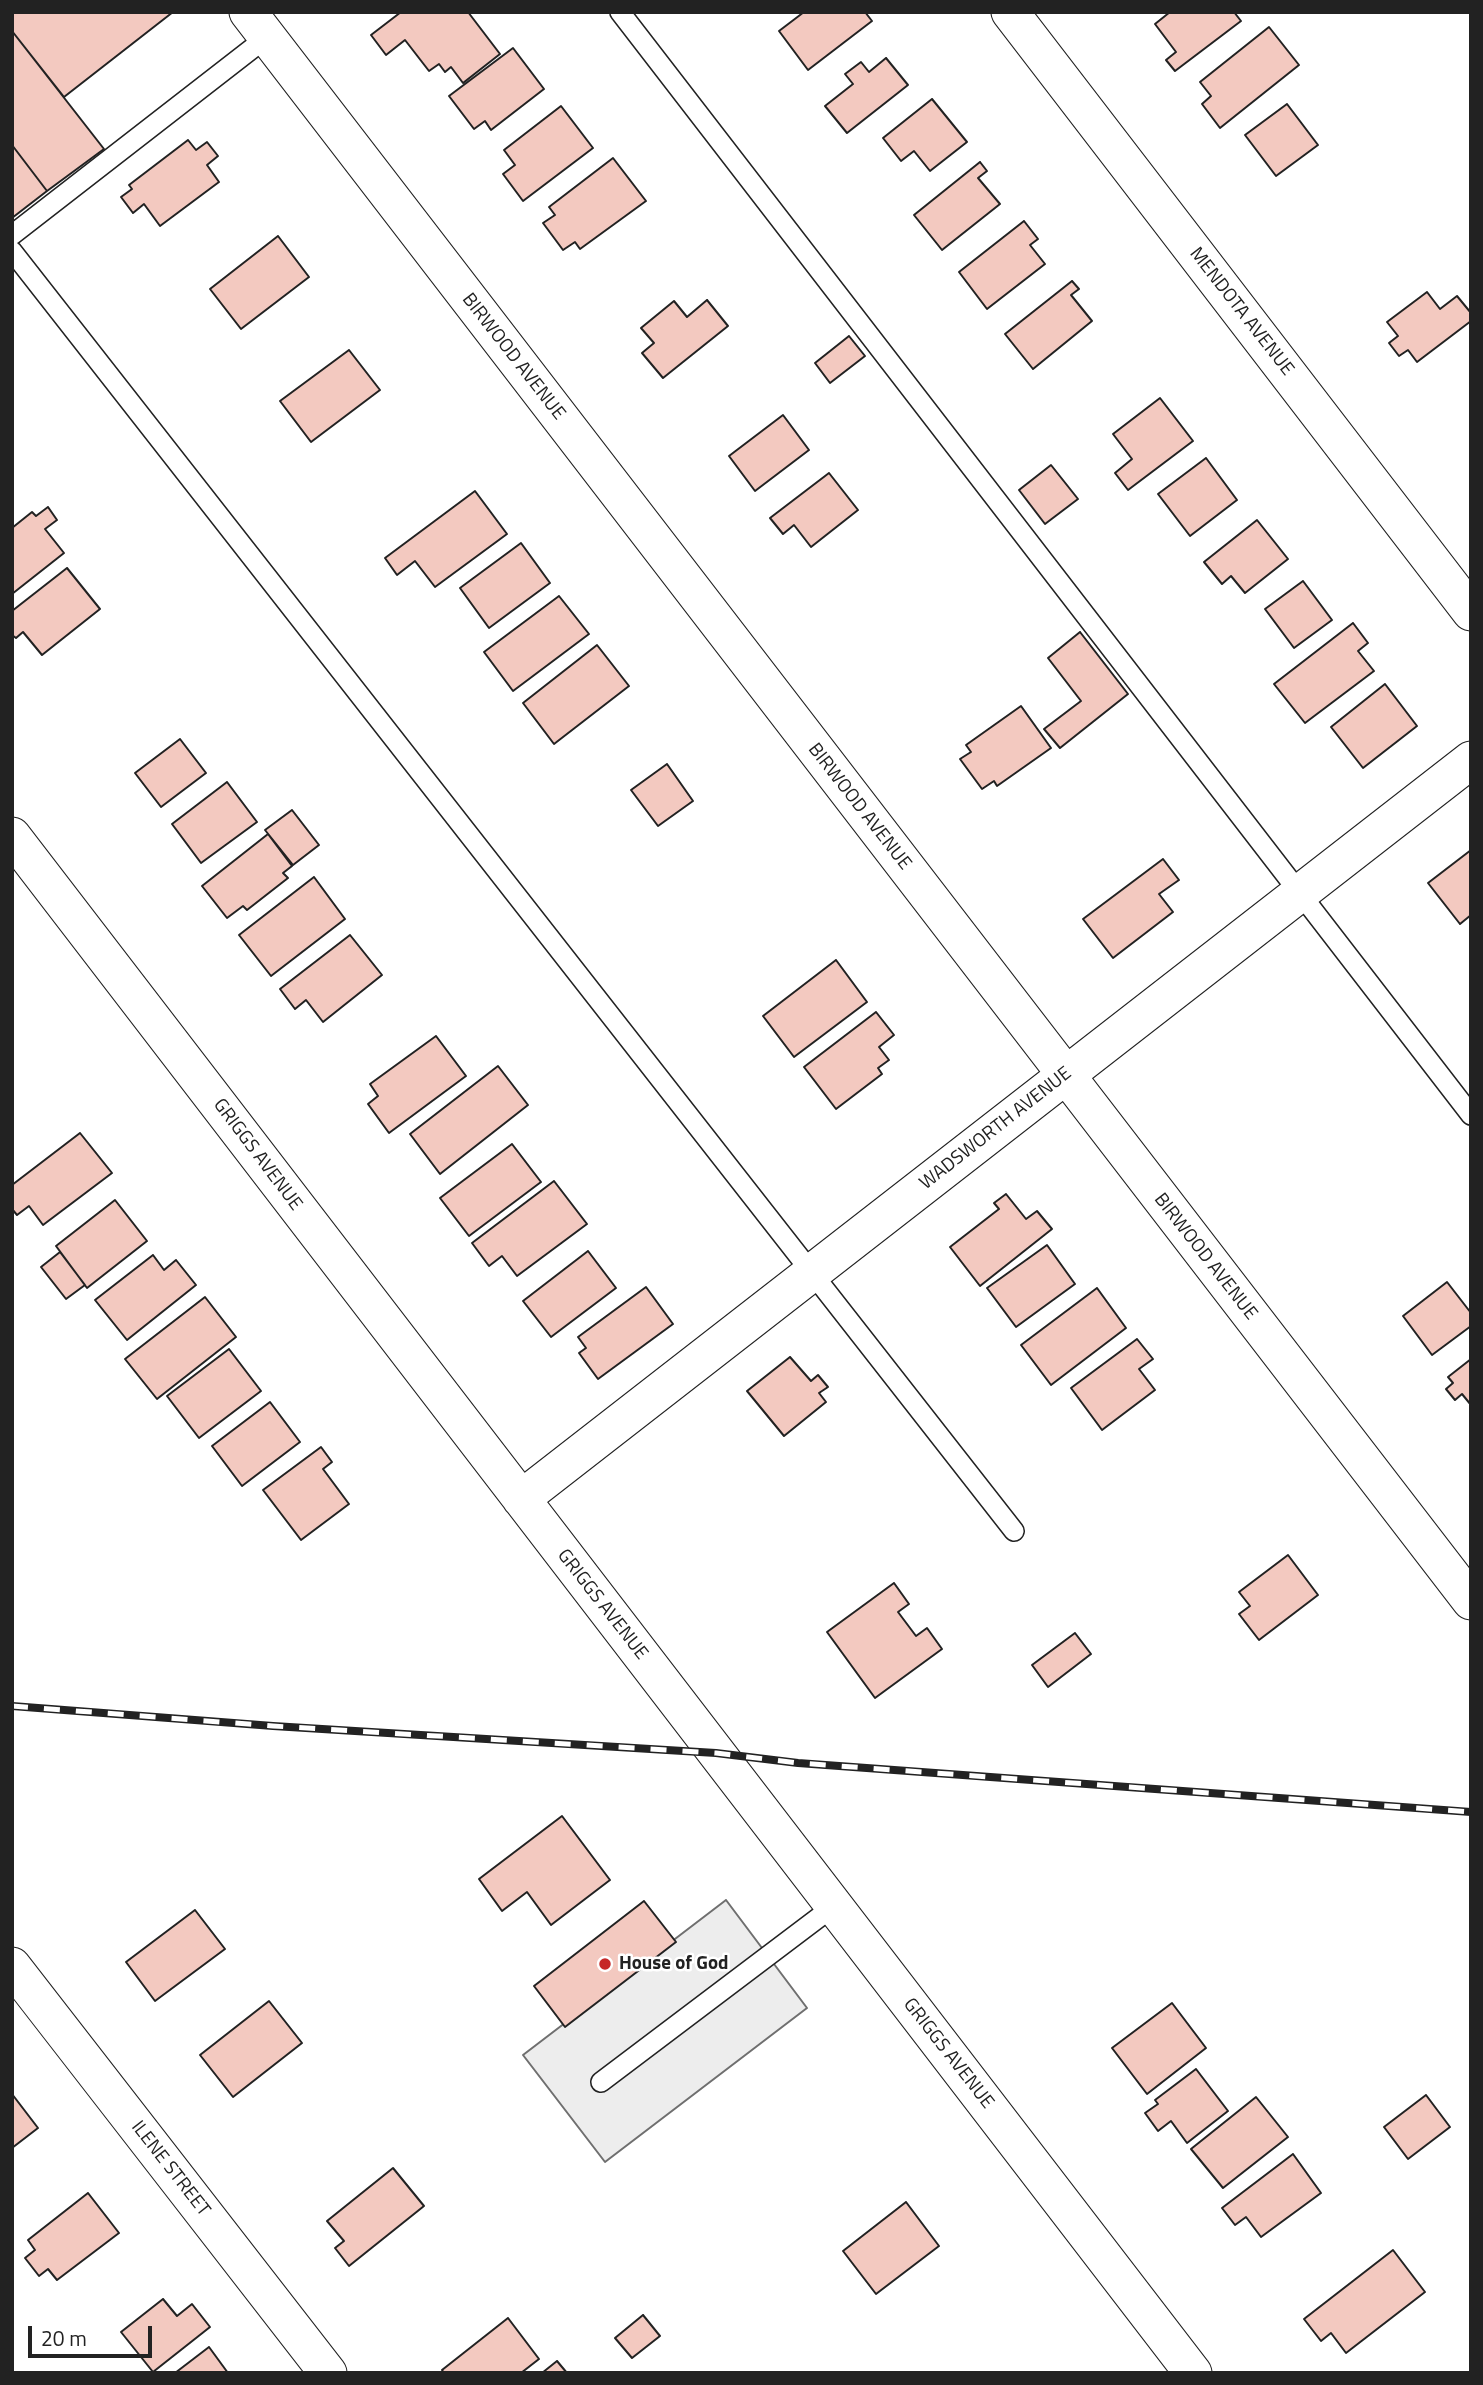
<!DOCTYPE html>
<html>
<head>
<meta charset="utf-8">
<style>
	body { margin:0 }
	#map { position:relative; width:1483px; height:2385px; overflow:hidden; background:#fff; font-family:"Titillium Web",sans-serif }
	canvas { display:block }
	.frame { position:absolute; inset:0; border:14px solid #222; pointer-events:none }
	.scale { position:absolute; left:28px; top:2326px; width:124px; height:32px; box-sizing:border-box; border:4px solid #222; border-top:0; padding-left:9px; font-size:21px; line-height:24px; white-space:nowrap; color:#222; -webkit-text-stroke:5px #fff; paint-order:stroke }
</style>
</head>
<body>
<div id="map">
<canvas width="1483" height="2385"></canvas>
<div class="frame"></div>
<div class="scale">20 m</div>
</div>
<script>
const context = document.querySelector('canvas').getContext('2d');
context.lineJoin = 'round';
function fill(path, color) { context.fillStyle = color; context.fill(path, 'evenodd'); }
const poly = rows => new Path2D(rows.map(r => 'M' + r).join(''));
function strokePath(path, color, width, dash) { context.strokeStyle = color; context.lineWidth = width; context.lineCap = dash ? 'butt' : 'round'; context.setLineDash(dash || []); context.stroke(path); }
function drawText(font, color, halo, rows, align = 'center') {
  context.font = font + ' "Titillium Web",sans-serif'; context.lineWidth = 5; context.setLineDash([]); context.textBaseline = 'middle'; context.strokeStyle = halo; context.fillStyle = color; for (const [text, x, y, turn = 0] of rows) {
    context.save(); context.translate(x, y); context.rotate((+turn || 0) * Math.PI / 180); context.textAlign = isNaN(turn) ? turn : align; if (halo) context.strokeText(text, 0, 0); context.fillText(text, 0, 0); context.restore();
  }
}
const parking = poly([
	[726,1900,807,2008,605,2162,523,2055,726,1900]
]);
const building = poly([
	[12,12,173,12,64,97,12,31,12,12],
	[401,12,468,12,500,54,463,83,451,67,445,72,439,64,429,71,405,40,386,55,371,35,401,12],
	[804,12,865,12,872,21,808,70,779,31,804,12],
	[1170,12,1234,12,1241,21,1175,71,1166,60,1176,52,1155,24,1170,12],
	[1269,27,1299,65,1220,128,1202,104,1211,96,1200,82,1269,27],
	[12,31,104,149,47,191,12,145,12,31],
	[513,48,544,89,491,130,485,121,474,129,449,96,513,48],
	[886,58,908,85,847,133,825,106,853,84,845,74,861,62,869,72,886,58],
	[932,99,967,142,930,171,914,151,901,161,883,138,932,99],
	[1287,104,1318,145,1276,176,1245,135,1287,104],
	[561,106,593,148,523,201,503,174,515,165,504,150,561,106],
	[188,140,196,150,207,142,218,156,207,165,219,182,160,226,144,204,133,213,121,197,132,189,129,185,188,140],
	[12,145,47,191,12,218,12,145],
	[613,158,646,201,580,249,575,242,563,250,543,223,555,215,549,207,613,158],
	[980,162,987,171,978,178,1000,204,942,250,914,215,980,162],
	[1024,221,1038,239,1030,245,1045,264,987,309,959,272,1024,221],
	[278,236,309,277,241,329,210,289,278,236],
	[1072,281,1079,289,1071,295,1092,321,1033,369,1005,334,1072,281],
	[1427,292,1440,309,1457,296,1471,313,1471,321,1417,362,1408,350,1399,356,1389,343,1398,336,1387,322,1427,292],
	[707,300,728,326,663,378,642,353,654,343,641,328,674,301,687,317,707,300],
	[849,336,865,356,830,383,815,363,849,336],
	[349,350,380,390,311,442,280,401,349,350],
	[1160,398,1193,441,1128,490,1115,473,1132,459,1113,434,1160,398],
	[783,415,809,450,755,491,729,456,783,415],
	[1206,458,1237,500,1190,536,1158,494,1206,458],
	[1051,465,1078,499,1045,524,1019,490,1051,465],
	[829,473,858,510,811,547,794,525,783,534,770,518,829,473],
	[475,491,507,534,435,587,415,561,397,575,385,558,475,491],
	[48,507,57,520,45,529,64,553,12,594,12,528,32,512,36,516,48,507],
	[1257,520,1288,559,1245,593,1231,576,1222,584,1204,562,1257,520],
	[521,543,550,583,489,628,460,588,521,543],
	[67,568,100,609,42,655,23,632,16,638,12,635,12,611,67,568],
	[1303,581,1332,620,1294,648,1265,609,1303,581],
	[559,596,589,634,513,691,484,652,559,596],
	[1353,623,1368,643,1358,651,1374,671,1305,723,1274,684,1353,623],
	[1080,632,1128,694,1060,748,1044,729,1081,701,1048,658,1080,632],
	[597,645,629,686,554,744,523,703,597,645],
	[1385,684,1417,726,1363,768,1331,727,1385,684],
	[1021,706,1051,748,997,786,994,781,982,789,960,759,971,752,966,745,1021,706],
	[180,739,206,773,161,807,135,773,180,739],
	[667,764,693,801,658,826,631,790,667,764],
	[227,782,257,822,201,863,172,824,227,782],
	[292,810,319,845,293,865,265,830,292,810],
	[268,834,292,866,283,873,288,878,247,910,243,906,227,918,202,886,268,834],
	[1471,850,1471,915,1460,924,1428,883,1471,850],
	[1163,859,1179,880,1159,894,1173,912,1113,958,1083,919,1163,859],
	[314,877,345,919,271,976,239,935,314,877],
	[350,935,382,975,323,1022,306,1000,295,1009,280,989,350,935],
	[836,960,867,1002,794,1057,763,1016,836,960],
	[876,1012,894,1035,879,1047,889,1060,878,1068,882,1074,836,1109,804,1067,876,1012],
	[436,1036,466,1076,389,1133,368,1104,378,1096,370,1084,436,1036],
	[498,1066,528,1105,440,1174,410,1134,498,1066],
	[80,1133,112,1173,43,1225,29,1206,17,1215,12,1209,12,1185,80,1133],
	[512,1144,541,1182,469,1236,440,1198,512,1144],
	[554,1181,587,1224,517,1276,502,1256,489,1266,472,1243,554,1181],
	[1006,1194,1026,1219,1037,1211,1052,1229,980,1286,950,1247,999,1209,994,1203,1006,1194],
	[115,1200,147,1241,87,1288,56,1246,115,1200],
	[1047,1245,1075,1284,1016,1327,987,1288,1047,1245],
	[588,1251,616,1288,551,1337,523,1301,588,1251],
	[60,1252,85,1285,66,1299,41,1267,60,1252],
	[153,1255,164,1270,176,1260,196,1285,127,1340,95,1300,153,1255],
	[1447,1282,1471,1313,1471,1326,1432,1355,1403,1316,1447,1282],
	[646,1287,673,1324,598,1379,579,1353,586,1348,578,1337,646,1287],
	[1097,1288,1126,1328,1051,1385,1021,1345,1097,1288],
	[205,1297,236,1337,157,1399,125,1359,205,1297],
	[1137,1339,1153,1359,1139,1369,1155,1390,1102,1430,1071,1388,1137,1339],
	[229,1349,261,1391,199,1438,167,1396,229,1349],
	[790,1357,811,1381,818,1375,828,1387,819,1393,826,1402,784,1436,747,1391,790,1357],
	[1471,1359,1471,1405,1462,1394,1455,1400,1446,1389,1453,1383,1448,1377,1471,1359],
	[270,1402,300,1442,242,1486,212,1446,270,1402],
	[321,1447,332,1462,323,1469,349,1504,301,1540,263,1490,321,1447],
	[1288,1555,1318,1595,1259,1640,1239,1614,1250,1606,1239,1592,1288,1555],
	[894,1583,909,1604,898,1612,916,1636,927,1628,942,1649,875,1698,827,1632,894,1583],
	[1075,1633,1091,1654,1048,1687,1032,1665,1075,1633],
	[562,1816,610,1880,551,1925,527,1892,502,1911,479,1879,562,1816],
	[644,1901,676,1942,565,2027,534,1986,644,1901],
	[195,1910,225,1949,155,2001,126,1962,195,1910],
	[269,2001,302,2043,233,2097,200,2055,269,2001],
	[1172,2003,1206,2048,1147,2094,1112,2048,1172,2003],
	[1196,2069,1228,2111,1187,2143,1171,2121,1158,2131,1145,2113,1158,2104,1155,2100,1196,2069],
	[12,2094,38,2128,12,2148,12,2094],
	[1426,2095,1450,2127,1408,2159,1384,2127,1426,2095],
	[1256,2097,1288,2137,1223,2188,1191,2149,1256,2097],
	[1293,2154,1321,2193,1261,2237,1246,2217,1235,2225,1222,2208,1293,2154],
	[393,2168,424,2206,349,2266,335,2248,344,2241,327,2221,393,2168],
	[88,2193,119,2233,57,2280,48,2269,39,2276,25,2258,35,2250,28,2240,88,2193],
	[906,2202,939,2246,876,2294,843,2251,906,2202],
	[1393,2250,1425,2292,1346,2353,1331,2333,1321,2341,1304,2319,1393,2250],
	[163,2299,177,2316,192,2304,210,2327,153,2372,121,2332,163,2299],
	[643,2315,660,2336,632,2358,615,2338,643,2315],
	[508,2318,539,2359,521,2373,444,2373,442,2370,508,2318],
	[209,2347,228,2373,175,2373,209,2347],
	[557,2361,567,2373,542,2373,557,2361]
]);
const lane = poly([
	[620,12,1471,1115],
	[12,235,267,37],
	[12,251,1014,1531],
	[601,2082,834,1906]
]);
const street = poly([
	[248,12,1471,1601],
	[1010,12,1471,612],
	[12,836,1193,2373],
	[521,1499,1471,760],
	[12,1966,328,2373]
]);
const rail = poly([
	[12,1706,273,1726,716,1753,798,1763,1471,1812]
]);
const markers = [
	[605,1964,7,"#c62828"]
];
const streetNames = [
	["MENDOTA AVENUE",1241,312,52],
	["BIRWOOD AVENUE",513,357,52],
	["BIRWOOD AVENUE",859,807,52],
	["WADSWORTH AVENUE",996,1129,-38],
	["GRIGGS AVENUE",257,1155,53],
	["BIRWOOD AVENUE",1205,1257,52],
	["GRIGGS AVENUE",602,1605,52],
	["GRIGGS AVENUE",948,2054,52],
	["ILENE STREET",170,2169,52]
];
const poiNames = [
	["House of God",619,1964]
];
fill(parking, '#ededed');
strokePath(parking, '#6f6f6f', 2);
fill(building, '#f3c9c0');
strokePath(building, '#222', 2);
strokePath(lane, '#222', 22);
strokePath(street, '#222', 39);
strokePath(lane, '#fff', 19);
strokePath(street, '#fff', 37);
strokePath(rail, '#222', 8);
strokePath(rail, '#fff', 5, [16]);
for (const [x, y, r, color] of markers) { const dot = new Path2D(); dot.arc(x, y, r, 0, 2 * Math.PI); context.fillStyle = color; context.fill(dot); strokePath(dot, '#fff', 2.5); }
drawText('19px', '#222', '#fff', streetNames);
drawText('bold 19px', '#222', '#fff', poiNames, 'left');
</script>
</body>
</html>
